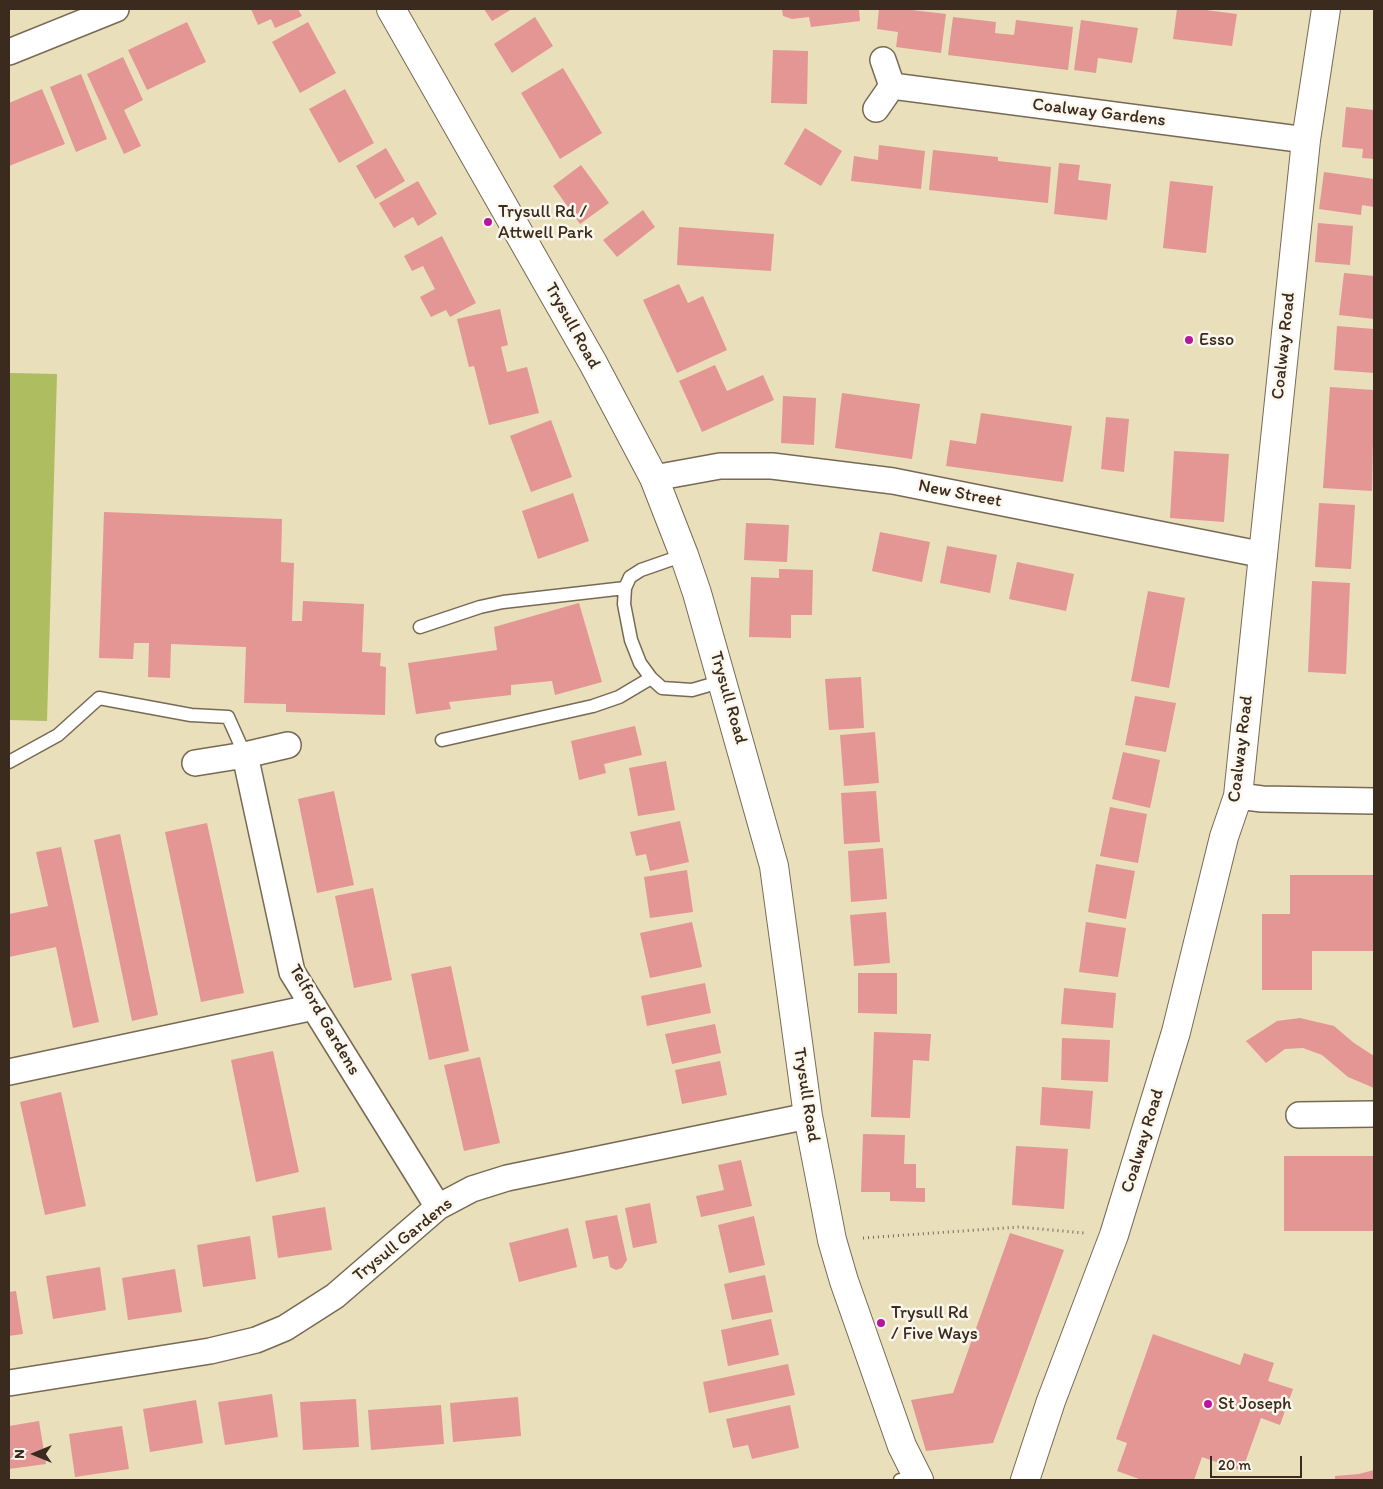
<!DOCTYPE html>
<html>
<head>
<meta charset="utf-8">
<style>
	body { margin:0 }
	#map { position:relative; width:1383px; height:1489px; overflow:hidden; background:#e9dfbb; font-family:Itim,sans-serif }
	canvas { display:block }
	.frame { position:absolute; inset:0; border:10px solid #3b2a1e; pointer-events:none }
	.north { position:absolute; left:10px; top:1429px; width:50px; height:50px; -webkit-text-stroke:4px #fbf7ec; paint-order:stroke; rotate:270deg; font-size:14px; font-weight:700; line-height:20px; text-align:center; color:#3b2a1e }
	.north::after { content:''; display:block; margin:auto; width:18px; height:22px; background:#3b2a1e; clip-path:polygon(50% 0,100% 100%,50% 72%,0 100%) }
	.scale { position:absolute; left:1210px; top:1456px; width:92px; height:22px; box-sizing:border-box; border:2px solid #3b2a1e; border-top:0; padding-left:6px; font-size:15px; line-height:18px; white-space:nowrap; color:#3b2a1e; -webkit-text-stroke:4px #fbf7ec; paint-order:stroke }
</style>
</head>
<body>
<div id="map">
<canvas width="1383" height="1489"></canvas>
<div class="frame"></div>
<div class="north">N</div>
<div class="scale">20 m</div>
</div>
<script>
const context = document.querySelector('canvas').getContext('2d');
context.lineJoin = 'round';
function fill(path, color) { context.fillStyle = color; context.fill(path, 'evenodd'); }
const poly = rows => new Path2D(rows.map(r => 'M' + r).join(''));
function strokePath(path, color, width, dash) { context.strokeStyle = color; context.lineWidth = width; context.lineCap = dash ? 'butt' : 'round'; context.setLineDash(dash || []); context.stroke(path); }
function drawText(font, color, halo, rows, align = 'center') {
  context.font = font + ' Itim,sans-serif'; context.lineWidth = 5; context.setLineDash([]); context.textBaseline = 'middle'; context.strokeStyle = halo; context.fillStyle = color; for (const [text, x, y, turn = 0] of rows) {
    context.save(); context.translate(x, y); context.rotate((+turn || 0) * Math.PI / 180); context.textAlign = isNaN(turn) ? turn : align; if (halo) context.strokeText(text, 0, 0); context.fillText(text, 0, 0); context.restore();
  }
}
const green = poly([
	[9,373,57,374,47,721,9,720]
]);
const building = poly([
	[251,9,298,9,302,16,275,28,271,19,258,25],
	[484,9,512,9,492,21],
	[782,9,859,9,860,21,811,27,809,17,792,19,783,16],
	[879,9,903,9,946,14,941,53,896,47,898,32,877,29],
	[1177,9,1198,9,1237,14,1232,46,1173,39],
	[535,17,553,46,512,73,494,44],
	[953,17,996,22,995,33,1014,35,1016,20,1073,27,1068,70,948,55],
	[1081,20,1138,28,1132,63,1098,58,1096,73,1074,70],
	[187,22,206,62,147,90,128,50],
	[308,22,336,73,300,93,272,42],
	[773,50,808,51,807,104,771,103],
	[123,57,143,100,124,110,141,146,124,154,87,74],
	[563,68,602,133,560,159,521,93],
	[81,74,107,139,76,152,50,87],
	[42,89,65,144,9,166,9,103],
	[345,89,374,143,339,163,309,109],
	[1346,107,1374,110,1374,159,1362,158,1363,149,1342,147],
	[805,128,842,151,821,186,784,164],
	[879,145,925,151,921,189,851,181,854,156,878,160],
	[386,148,405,181,375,199,356,166],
	[933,150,998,157,998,161,1051,167,1048,203,929,190],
	[1059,163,1080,165,1078,180,1111,184,1107,220,1054,214],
	[581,165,609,203,580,224,553,186],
	[1324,172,1374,179,1374,207,1362,205,1361,215,1319,209],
	[418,181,437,214,418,226,413,217,394,228,379,203],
	[1170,181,1213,186,1206,253,1163,248],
	[643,210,655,227,617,257,603,240],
	[1318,223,1353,226,1350,265,1315,262],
	[679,227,774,234,771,271,677,265],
	[442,236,476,303,450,317,446,310,431,317,420,297,435,289,423,266,412,271,404,256],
	[1344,273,1374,276,1374,319,1339,315],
	[679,284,688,303,703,296,727,350,677,373,643,300],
	[500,309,508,345,501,347,507,372,527,367,539,413,489,425,474,366,469,367,457,319],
	[1337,326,1374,329,1374,373,1334,370],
	[715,365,727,391,763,375,774,400,702,432,679,381],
	[1330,387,1374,390,1372,491,1323,488],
	[842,393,920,404,912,459,835,448],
	[783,396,816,398,814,445,781,443],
	[981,413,1072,426,1063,482,946,466,950,440,976,444],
	[1106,417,1129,419,1124,472,1101,469],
	[551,420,572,477,531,492,510,436],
	[1174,451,1229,454,1224,522,1170,518],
	[573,493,589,541,538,559,522,511],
	[1319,503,1355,505,1351,569,1315,567],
	[104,512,282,519,281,562,294,563,292,621,302,621,303,601,364,604,362,652,381,653,380,666,386,667,385,715,286,712,286,704,244,703,246,647,171,644,170,678,148,677,149,643,134,643,133,659,99,658],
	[746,523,789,525,787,562,744,560],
	[880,532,930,542,922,582,872,571],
	[947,546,997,555,990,593,940,583],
	[1017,562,1074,574,1066,611,1009,599],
	[779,569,813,570,812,615,791,615,791,638,749,637,751,577,779,578],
	[1312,581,1350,583,1346,674,1308,672],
	[1148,591,1185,598,1169,688,1131,681],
	[579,603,602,682,555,695,552,681,511,685,511,695,449,702,451,709,416,714,408,663,497,650,494,627],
	[861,677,864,728,829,730,825,679],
	[1135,696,1176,703,1166,752,1125,745],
	[635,726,642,755,604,764,606,773,579,780,571,741],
	[875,732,879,783,844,786,840,735],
	[1123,752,1160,760,1150,808,1112,799],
	[666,761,675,810,638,816,629,768],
	[334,791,354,885,317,893,298,799],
	[876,791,880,842,844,844,841,793],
	[1110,807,1147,814,1138,863,1100,856],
	[680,821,689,862,650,871,646,854,636,856,630,832],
	[207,823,244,993,201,1002,165,832],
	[120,834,158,1015,132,1021,94,840],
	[61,847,99,1022,73,1028,56,947,9,957,9,914,48,906,36,852],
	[883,848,887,899,851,902,848,851],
	[1096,864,1135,871,1126,919,1088,912],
	[687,870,693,912,650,918,644,877],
	[1290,875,1374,875,1374,951,1312,951,1312,990,1262,990,1262,914,1290,914],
	[373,888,392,980,354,988,335,896],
	[886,912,890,963,854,966,850,915],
	[692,922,702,967,650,978,640,933],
	[1086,922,1126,928,1118,977,1079,972],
	[451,966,469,1051,429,1060,411,974],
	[858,973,897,973,897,1014,858,1013],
	[705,983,711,1013,647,1026,641,996],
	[1064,988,1116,993,1113,1028,1061,1024],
	[1300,1018,1334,1026,1354,1043,1374,1056,1374,1088,1348,1077,1322,1055,1303,1048,1285,1049,1266,1063,1246,1041,1277,1021],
	[715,1024,721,1053,672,1064,665,1034],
	[874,1032,931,1034,929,1061,913,1060,910,1118,871,1117],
	[1062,1038,1110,1040,1108,1082,1061,1080],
	[273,1051,299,1172,256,1182,231,1060],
	[480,1057,500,1143,464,1151,444,1065],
	[720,1061,727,1095,682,1104,675,1070],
	[1042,1087,1093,1091,1090,1129,1040,1125],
	[61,1092,86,1206,45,1215,20,1102],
	[863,1134,905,1135,904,1164,916,1164,916,1188,925,1188,925,1202,890,1201,890,1192,861,1192],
	[1016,1146,1068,1149,1064,1209,1012,1205],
	[1284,1156,1374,1156,1374,1231,1284,1231],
	[741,1160,752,1206,701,1217,696,1196,724,1190,718,1165],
	[650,1203,657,1243,633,1248,625,1208],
	[325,1207,332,1250,278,1258,272,1216],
	[617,1215,627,1260,622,1268,616,1270,610,1267,608,1256,593,1259,585,1221],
	[754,1216,765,1265,729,1273,718,1225],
	[568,1228,577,1267,519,1282,509,1243],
	[1010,1233,1064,1250,993,1443,926,1451,911,1400,953,1393],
	[250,1236,256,1279,203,1287,197,1245],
	[100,1267,106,1310,53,1319,46,1276],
	[175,1269,182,1312,128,1320,122,1278],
	[765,1275,773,1312,732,1320,724,1284],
	[16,1291,23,1334,9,1336,9,1292],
	[771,1319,779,1355,728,1366,721,1330],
	[1153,1334,1240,1365,1244,1353,1274,1363,1268,1381,1293,1389,1280,1425,1261,1418,1242,1471,1202,1457,1194,1480,1142,1480,1117,1471,1127,1443,1116,1439],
	[788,1364,795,1395,709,1413,703,1382],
	[272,1394,278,1437,225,1445,218,1402],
	[518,1397,521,1436,453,1442,450,1403],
	[356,1399,359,1447,303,1450,300,1402],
	[196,1400,203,1443,150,1452,143,1409],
	[441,1405,444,1444,371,1450,368,1410],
	[790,1405,799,1448,752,1459,748,1445,733,1448,726,1419],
	[39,1421,46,1464,9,1469,9,1426],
	[122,1426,129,1469,75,1477,69,1434],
	[1374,1470,1374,1480,1335,1480,1335,1476,1359,1474]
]);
const path = poly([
	[863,1238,1019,1227,1084,1233]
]);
const service = poly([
	[684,555,641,570,630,577,625,588,624,604,631,640,640,663,651,678,662,688,692,690,723,681],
	[420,627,480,607,503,602,625,588],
	[442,740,593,706,619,697,651,678],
	[9,762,58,735,99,698,191,715,228,717,245,755],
	[900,1480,906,1480]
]);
const minor = poly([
	[9,52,116,9],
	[892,86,1306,140],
	[876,109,892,86,883,60],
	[654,478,720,466,772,466,893,481,1264,555],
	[245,755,292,972,438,1207],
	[195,763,245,755,288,745],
	[1238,796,1262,799,1374,801],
	[9,1072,314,1007],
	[1299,1115,1374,1114],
	[9,1383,210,1351,256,1340,285,1328,335,1296,438,1207,472,1189,507,1178,808,1116]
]);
const tertiary = poly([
	[391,9,593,363,654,478,684,555,697,593,774,866,808,1116,832,1240,844,1281,902,1446,919,1480],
	[1025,1480,1051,1401,1114,1235,1176,1032,1224,837,1238,796,1306,140,1326,9]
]);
const markers = [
	[488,222,5,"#b5179e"],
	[1189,340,5,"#b5179e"],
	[881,1323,5,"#b5179e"],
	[1208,1404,5,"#b5179e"]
];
const streetNames = [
	["Coalway Gardens",1099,113,7],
	["Trysull Road",572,326,61],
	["Coalway Road",1284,346,-84],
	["New Street",960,494,11],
	["Trysull Road",728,698,74],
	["Coalway Road",1241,749,-83],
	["Telford Gardens",324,1020,60],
	["Trysull Road",806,1095,81],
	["Coalway Road",1143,1141,-73],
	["Trysull Gardens",403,1240,-39]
];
const poiNames = [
	["Trysull Rd /",498,212],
	["Attwell Park",498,233],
	["Esso",1199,340],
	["Trysull Rd",891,1313],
	["/ Five Ways",891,1334],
	["St Joseph",1218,1404]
];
fill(green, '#adbd60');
fill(building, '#e39693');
strokePath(service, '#786955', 15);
strokePath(minor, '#786955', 28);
strokePath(tertiary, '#786955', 30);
strokePath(path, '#786955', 3, [1, 4]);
strokePath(service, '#fff', 12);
strokePath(minor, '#fff', 25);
strokePath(tertiary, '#fff', 28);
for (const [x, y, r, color] of markers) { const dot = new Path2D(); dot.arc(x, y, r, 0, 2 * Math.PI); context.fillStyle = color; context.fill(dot); strokePath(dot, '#fbf7ec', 2); }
drawText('18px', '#3b2a1e', '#fbf7ec', streetNames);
drawText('18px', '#3b2a1e', '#fbf7ec', poiNames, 'left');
</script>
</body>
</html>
